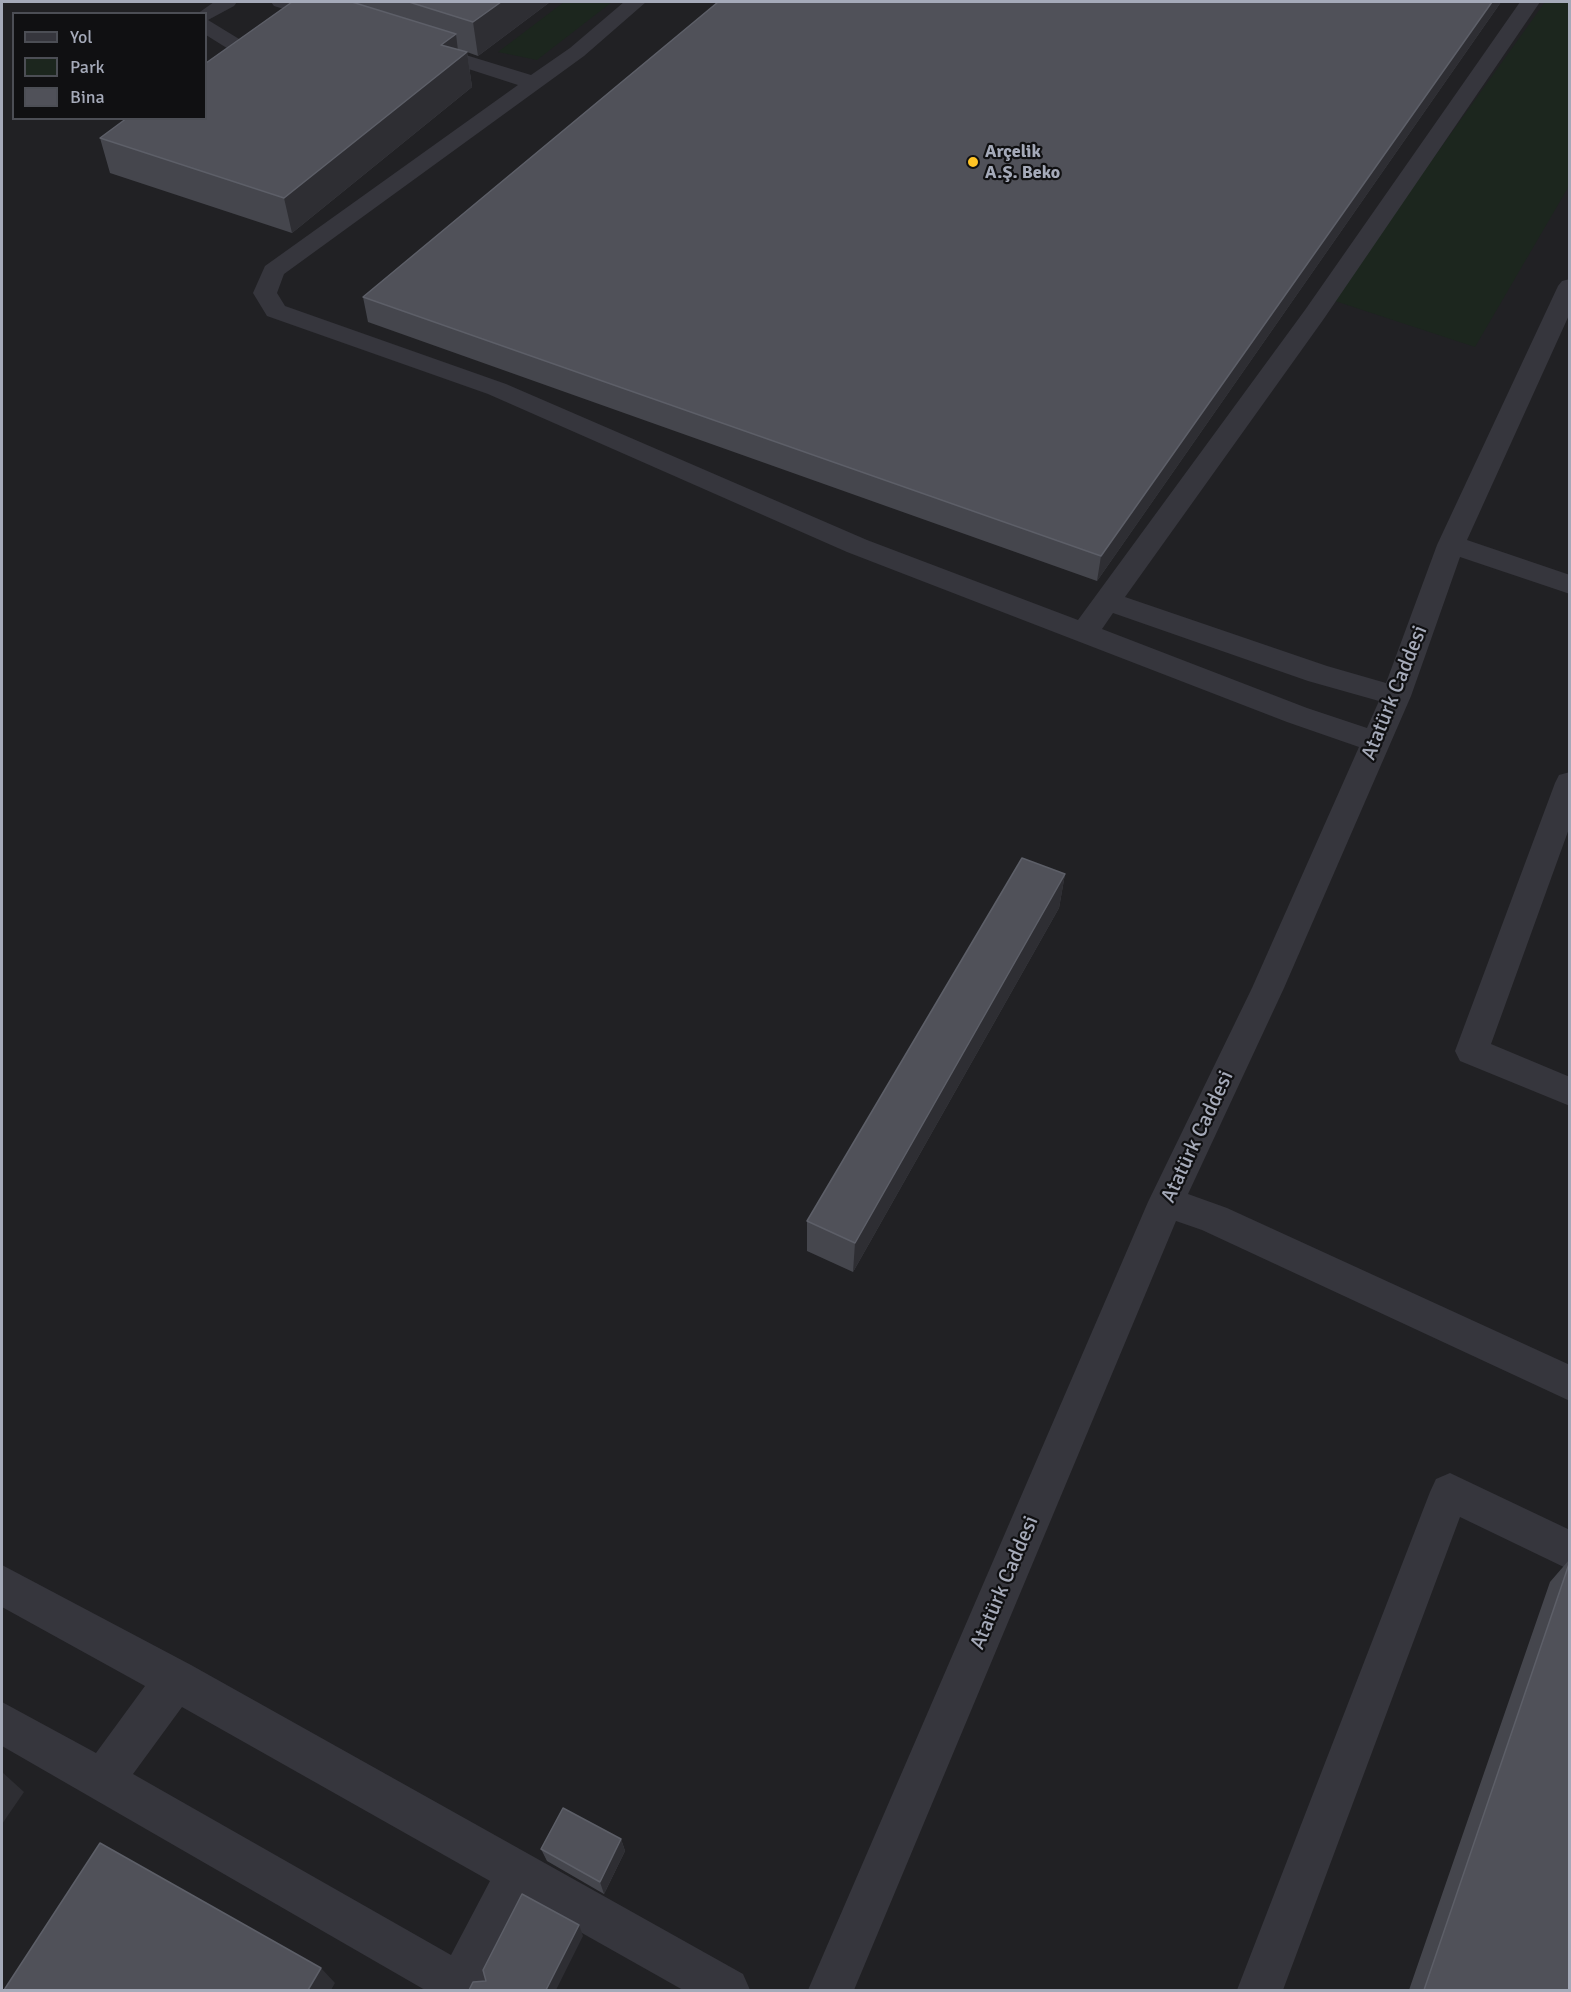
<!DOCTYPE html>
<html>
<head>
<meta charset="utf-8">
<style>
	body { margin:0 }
	#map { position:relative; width:1571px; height:1992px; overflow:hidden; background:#151517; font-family:Signika,sans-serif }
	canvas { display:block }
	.frame { position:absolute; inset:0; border:3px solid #a5aab9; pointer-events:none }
	.legend { position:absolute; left:12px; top:12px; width:195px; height:108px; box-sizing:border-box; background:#101012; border:2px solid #4c4e55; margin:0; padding:8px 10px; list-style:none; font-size:18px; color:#a5aab9 }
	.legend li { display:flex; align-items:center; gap:12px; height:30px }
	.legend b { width:30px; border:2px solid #4c4e55 }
</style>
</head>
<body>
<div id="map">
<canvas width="1571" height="1992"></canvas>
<div class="frame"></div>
<ul class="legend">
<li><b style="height:8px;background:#36363d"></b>Yol</li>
<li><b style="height:16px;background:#1c261e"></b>Park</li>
<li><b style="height:16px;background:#505159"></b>Bina</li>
</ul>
</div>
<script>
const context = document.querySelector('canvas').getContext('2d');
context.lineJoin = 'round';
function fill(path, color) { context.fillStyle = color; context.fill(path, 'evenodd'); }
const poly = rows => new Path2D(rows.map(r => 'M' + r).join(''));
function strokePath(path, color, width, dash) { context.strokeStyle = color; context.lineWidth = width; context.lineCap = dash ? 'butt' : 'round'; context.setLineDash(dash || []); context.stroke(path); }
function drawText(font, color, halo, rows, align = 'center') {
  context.font = font + ' Signika,sans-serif'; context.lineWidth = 4.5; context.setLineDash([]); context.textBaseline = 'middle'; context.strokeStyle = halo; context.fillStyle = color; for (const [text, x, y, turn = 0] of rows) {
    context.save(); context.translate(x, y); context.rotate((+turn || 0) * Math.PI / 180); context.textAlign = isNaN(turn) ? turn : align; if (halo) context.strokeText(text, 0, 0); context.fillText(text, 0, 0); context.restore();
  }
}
const built = poly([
	[2,2,1569,2,1569,1990,2,1990],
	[14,14,206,14,206,118,14,118]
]);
const green = poly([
	[564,2,612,2,537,60,498,52],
	[1545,2,1569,2,1569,186,1475,347,1332,300]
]);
const minor = poly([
	[214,2,237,2,234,6,208,20,244,42,247,46,244,50,237,52,230,50,206,35,206,14,197,14,214,2],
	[271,2,300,2,339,14,342,18,339,22,332,24,274,6,271,2],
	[624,2,646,2,584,56,284,274,277,293,285,306,506,384,867,540,1078,620,1305,310,1520,2,1540,2,1323,320,1125,597,1327,666,1386,683,1437,545,1558,286,1562,281,1570,279,1570,313,1467,540,1570,575,1570,594,1460,557,1411,696,1284,988,1188,1194,1227,1208,1570,1365,1570,1401,1202,1230,1176,1221,854,1990,808,1990,1148,1202,1252,988,1359,747,1287,722,847,552,488,394,267,316,253,293,265,266,518,85,419,53,416,49,419,45,426,43,433,45,531,75,570,48,624,2],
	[1113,613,1308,681,1379,701,1367,728,1307,708,1102,629,1113,613],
	[1570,772,1570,826,1491,1044,1570,1077,1570,1106,1460,1061,1455,1051,1555,783,1559,775,1570,772],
	[1450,1473,1570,1530,1570,1570,1460,1517,1283,1990,1237,1990,1430,1492,1436,1479,1450,1473],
	[2,1565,191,1665,743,1974,750,1990,683,1990,527,1902,487,1980,491,1990,425,1990,2,1746,2,1702,96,1753,145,1686,2,1607,2,1565],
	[182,1707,490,1881,451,1955,133,1774,182,1707]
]);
const wall = poly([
	[292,2,550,2,478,56,467,52,472,87,292,233,110,173,100,138],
	[718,2,1501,2,1097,581,368,322,363,297],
	[1065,874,1059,908,853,1272,807,1251,807,1221],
	[1569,1560,1569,1990,1409,1990,1550,1582],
	[621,1839,625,1851,604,1894,547,1861,541,1849]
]);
const shadedWall = poly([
	[501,2,550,2,478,56,473,22],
	[1492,2,1501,2,1097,581,1101,556],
	[456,34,459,59,467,52,472,87,292,233,284,198,441,45],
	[1065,874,1059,908,853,1272,855,1243],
	[2,1772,24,1792,2,1824],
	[621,1839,625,1851,604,1894,600,1882],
	[579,1925,583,1936,556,1990,546,1990],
	[321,1968,335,1983,331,1990,308,1990]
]);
const building = poly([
	[292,2,352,2,456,34,441,45,467,52,284,198,100,138,127,118,206,118,206,63,292,2],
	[409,2,501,2,473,22,409,2],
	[718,2,1492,2,1101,556,363,297,718,2],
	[1022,858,1065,874,855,1243,807,1221,1022,858],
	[1569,1564,1569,1990,1424,1990,1569,1564],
	[563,1808,621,1839,600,1882,541,1849,563,1808],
	[100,1843,321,1968,308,1990,4,1990,100,1843],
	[522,1894,579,1925,546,1990,469,1990,473,1982,486,1981,483,1970,522,1894]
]);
const markers = [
	[973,162,6,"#ffc425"]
];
const farPoinames = [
	["Arçelik",985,152],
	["A.Ş. Beko",985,173]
];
const streetNames = [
	["Atatürk Caddesi",1395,693,-68],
	["Atatürk Caddesi",1198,1137,-65],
	["Atatürk Caddesi",1005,1583,-67]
];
fill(built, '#212124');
fill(green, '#1c261e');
fill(minor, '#36363d');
fill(wall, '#45464d');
fill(shadedWall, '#2e2e33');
fill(building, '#505159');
strokePath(building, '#5d5f68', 1.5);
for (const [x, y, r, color] of markers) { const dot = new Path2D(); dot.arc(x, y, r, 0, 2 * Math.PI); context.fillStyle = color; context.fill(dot); strokePath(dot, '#101012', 2); }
drawText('bold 18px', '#a5aab9', '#101012', farPoinames, 'left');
drawText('21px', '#a5aab9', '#101012', streetNames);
</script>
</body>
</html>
